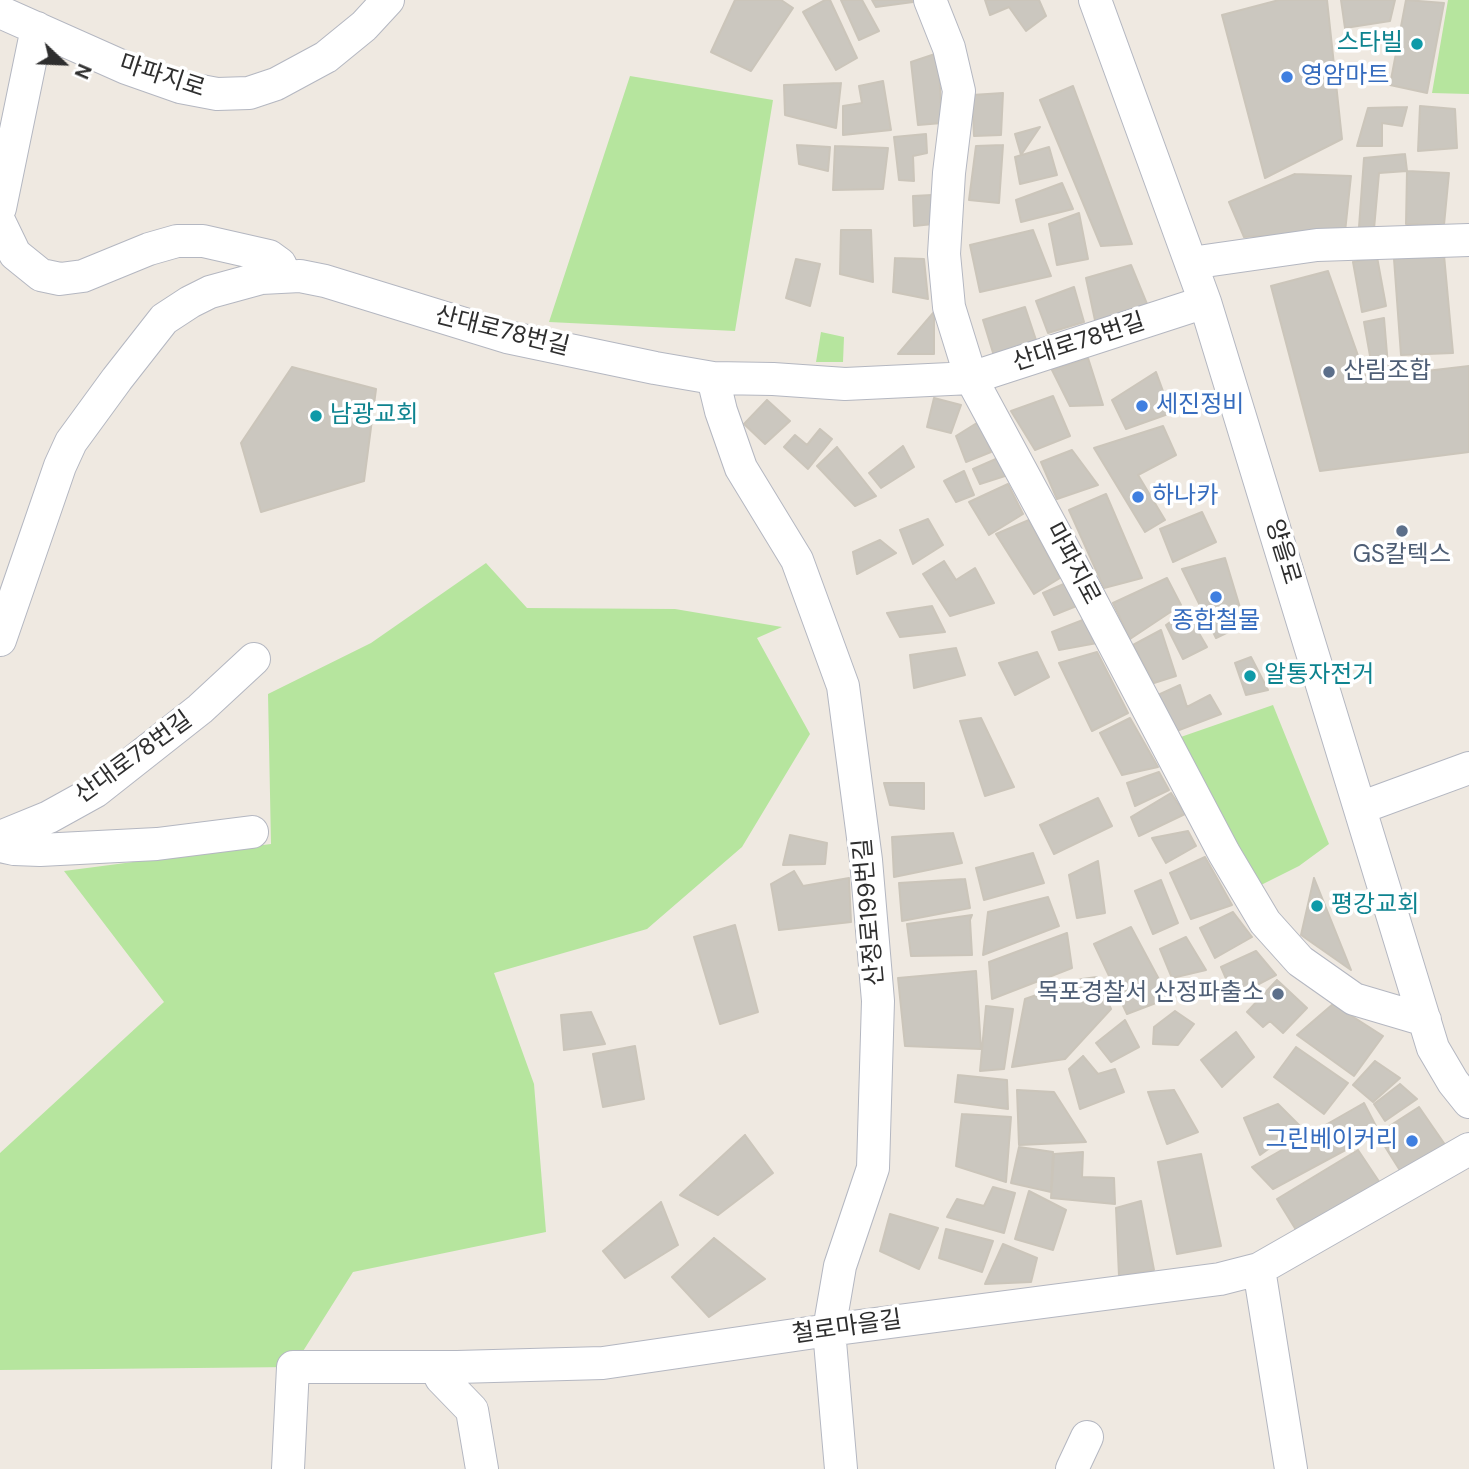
<!DOCTYPE html>
<html>
<head>
<meta charset="utf-8">
<style>
	body { margin:0 }
	#map { position:relative; width:1469px; height:1469px; overflow:hidden; background:#efe9e1; font-family:"DM Sans",sans-serif }
	canvas { display:block }
	.north { position:absolute; left:28px; top:28px; width:70px; height:70px; -webkit-text-stroke:5px #fff; paint-order:stroke; rotate:113deg; font-size:19px; font-weight:700; line-height:28px; text-align:center; color:#2e2e2e }
	.north::after { content:''; display:block; margin:auto; width:24px; height:32px; background:#2e2e2e; clip-path:polygon(50% 0,100% 100%,50% 72%,0 100%) }
</style>
</head>
<body>
<div id="map">
<canvas width="1469" height="1469"></canvas>
<div class="north">N</div>
</div>
<script>
const context = document.querySelector('canvas').getContext('2d');
context.lineJoin = 'round';
function fill(path, color) { context.fillStyle = color; context.fill(path, 'evenodd'); }
const poly = rows => new Path2D(rows.map(r => 'M' + r).join(''));
function strokePath(path, color, width, dash) { context.strokeStyle = color; context.lineWidth = width; context.lineCap = dash ? 'butt' : 'round'; context.setLineDash(dash || []); context.stroke(path); }
function drawText(font, color, halo, rows, align = 'center') {
  context.font = font + ' "DM Sans","Noto Sans KR",sans-serif'; context.lineWidth = 7; context.setLineDash([]); context.textBaseline = 'middle'; context.strokeStyle = halo; context.fillStyle = color; for (const [text, x, y, turn = 0] of rows) {
    context.save(); context.translate(x, y); context.rotate((+turn || 0) * Math.PI / 180); context.textAlign = isNaN(turn) ? turn : align; if (halo) context.strokeText(text, 0, 0); context.fillText(text, 0, 0); context.restore();
  }
}
const green = poly([
	[1448,0,1469,0,1469,94,1432,93],
	[630,76,773,100,735,331,549,322],
	[821,332,844,337,843,362,816,362],
	[486,563,527,608,675,609,782,627,757,638,810,734,742,847,647,929,494,973,534,1084,546,1232,353,1272,293,1367,0,1370,0,1153,164,1002,64,871,271,844,268,694,371,643],
	[1273,705,1329,844,1299,866,1261,885,1175,739]
]);
const building = poly([
	[735,0,781,0,793,8,751,71,711,52,735,0],
	[825,0,830,0,857,58,836,70,803,12,825,0],
	[841,0,862,0,879,31,859,40,841,0],
	[872,0,912,0,913,2,876,7,872,0],
	[985,0,1039,0,1046,16,1026,31,1009,7,990,15,985,0],
	[1279,0,1327,0,1342,139,1265,178,1222,15,1279,0],
	[1341,0,1395,0,1390,21,1345,28,1341,0],
	[1406,0,1444,3,1427,93,1390,85,1406,0],
	[938,53,942,123,918,125,911,62,938,53],
	[883,81,891,130,843,135,843,106,862,103,859,86,883,81],
	[841,83,836,128,785,115,784,85,841,83],
	[1073,86,1132,244,1101,246,1040,100,1073,86],
	[1003,93,1001,135,974,136,972,95,1003,93],
	[1420,106,1455,109,1457,148,1418,151,1420,106],
	[1407,107,1402,126,1382,123,1382,146,1357,146,1368,108,1407,107],
	[1040,127,1021,155,1015,134,1040,127],
	[926,134,927,153,913,156,914,181,899,180,894,137,926,134],
	[797,145,830,147,828,171,799,164,797,145],
	[1003,145,999,203,969,200,976,146,1003,145],
	[835,146,888,148,883,189,833,190,835,146],
	[1049,147,1057,175,1020,184,1015,157,1049,147],
	[1405,154,1407,171,1379,173,1374,229,1359,227,1364,158,1405,154],
	[1407,171,1449,173,1444,225,1406,224,1407,171],
	[1295,174,1351,176,1345,232,1244,237,1229,202,1295,174],
	[1062,183,1073,209,1021,222,1016,200,1062,183],
	[932,195,933,224,914,226,913,196,932,195],
	[1079,213,1088,259,1057,265,1049,224,1079,213],
	[841,230,871,230,873,282,840,274,841,230],
	[1033,230,1051,276,980,292,970,245,1033,230],
	[1444,255,1453,353,1401,355,1394,259,1444,255],
	[1377,257,1386,306,1362,312,1353,262,1377,257],
	[895,258,924,259,928,299,893,292,895,258],
	[796,259,820,264,810,306,786,298,796,259],
	[1131,265,1147,304,1096,325,1086,278,1131,265],
	[1328,271,1366,378,1469,366,1469,452,1320,471,1271,286,1328,271],
	[1074,287,1084,322,1048,333,1036,301,1074,287],
	[1025,307,1036,340,994,356,983,320,1025,307],
	[934,312,934,354,898,354,934,312],
	[1384,318,1388,366,1372,367,1364,322,1384,318],
	[1088,358,1103,405,1070,406,1052,370,1088,358],
	[292,367,376,389,364,481,261,512,241,443,292,367],
	[1156,372,1171,413,1126,429,1112,400,1156,372],
	[1053,396,1070,436,1035,450,1011,411,1053,396],
	[934,398,961,405,951,433,927,427,934,398],
	[767,400,790,421,765,444,744,424,767,400],
	[980,421,991,452,966,462,956,436,980,421],
	[1163,426,1176,455,1138,475,1165,520,1145,532,1094,448,1163,426],
	[820,429,832,439,808,469,784,447,795,435,807,445,820,429],
	[903,446,914,467,881,488,869,473,903,446],
	[837,447,876,496,855,506,817,466,837,447],
	[1072,450,1098,485,1057,499,1041,462,1072,450],
	[1005,455,1008,475,980,484,973,469,1005,455],
	[964,471,974,495,956,502,944,481,964,471],
	[1008,484,1023,514,989,535,969,502,1008,484],
	[1106,494,1142,578,1104,588,1069,510,1106,494],
	[1202,512,1216,542,1173,562,1160,529,1202,512],
	[928,519,943,545,913,564,900,530,928,519],
	[1029,520,1060,578,1034,594,996,534,1029,520],
	[880,540,896,553,857,574,853,552,880,540],
	[1225,558,1245,624,1216,638,1182,569,1225,558],
	[944,561,956,580,975,568,994,603,950,616,923,574,944,561],
	[1167,578,1181,605,1130,639,1113,603,1167,578],
	[1066,583,1079,605,1054,615,1043,593,1066,583],
	[932,606,945,632,900,637,887,613,932,606],
	[1186,611,1207,647,1183,659,1166,625,1186,611],
	[1088,618,1097,643,1059,650,1052,632,1088,618],
	[1161,630,1176,676,1154,683,1133,645,1161,630],
	[956,648,965,675,914,688,910,655,956,648],
	[1037,652,1049,677,1015,695,999,663,1037,652],
	[1097,652,1128,713,1092,731,1059,663,1097,652],
	[1251,657,1268,690,1246,695,1235,663,1251,657],
	[1180,685,1187,707,1210,695,1221,714,1174,732,1158,695,1180,685],
	[981,718,1014,787,985,796,960,721,981,718],
	[1130,718,1158,767,1122,775,1100,733,1130,718],
	[1159,772,1169,790,1135,806,1127,783,1159,772],
	[884,783,924,783,924,809,890,805,884,783],
	[1171,793,1185,814,1139,836,1131,817,1171,793],
	[1098,798,1112,826,1054,854,1040,825,1098,798],
	[1188,831,1196,846,1166,863,1152,838,1188,831],
	[953,833,962,863,894,877,892,837,953,833],
	[790,835,827,843,825,864,783,865,790,835],
	[1033,853,1044,883,984,900,976,868,1033,853],
	[1205,857,1232,905,1191,919,1170,873,1205,857],
	[1098,861,1105,913,1077,918,1069,875,1098,861],
	[794,871,803,886,849,878,851,922,779,930,771,884,794,871],
	[1314,878,1351,970,1301,935,1314,878],
	[965,879,970,908,902,921,899,883,965,879],
	[1161,880,1178,923,1153,934,1135,891,1161,880],
	[1048,897,1059,926,983,955,988,912,1048,897],
	[1233,912,1252,937,1215,958,1200,928,1233,912],
	[972,915,970,920,972,955,911,956,907,924,972,915],
	[735,925,758,1012,720,1024,694,937,735,925],
	[1131,927,1169,998,1127,1014,1094,944,1131,927],
	[1067,933,1072,968,992,999,989,962,1067,933],
	[1186,937,1206,970,1172,978,1160,949,1186,937],
	[1256,951,1276,975,1234,997,1221,967,1256,951],
	[976,971,981,1049,905,1046,898,978,976,971],
	[1097,977,1111,1009,1065,1059,1012,1067,1025,999,1082,979,1097,977],
	[1277,980,1307,1008,1283,1033,1270,1021,1263,1027,1247,1012,1277,980],
	[1333,1004,1383,1036,1354,1076,1297,1035,1333,1004],
	[986,1006,1013,1009,1004,1069,980,1071,986,1006],
	[1175,1011,1194,1024,1178,1045,1153,1044,1154,1027,1175,1011],
	[591,1012,605,1044,564,1050,561,1015,591,1012],
	[1125,1020,1139,1047,1111,1062,1096,1043,1125,1020],
	[1236,1032,1254,1057,1222,1087,1201,1060,1236,1032],
	[635,1046,644,1099,603,1107,593,1054,635,1046],
	[1296,1047,1348,1083,1324,1114,1274,1077,1296,1047],
	[1083,1056,1098,1074,1115,1069,1124,1092,1080,1109,1069,1069,1083,1056],
	[1375,1061,1400,1078,1373,1102,1353,1085,1375,1061],
	[958,1075,1007,1080,1008,1109,955,1102,958,1075],
	[1400,1084,1417,1099,1385,1121,1374,1104,1400,1084],
	[1017,1090,1054,1092,1086,1142,1019,1145,1017,1090],
	[1174,1090,1198,1132,1167,1144,1148,1092,1174,1090],
	[1364,1103,1379,1132,1273,1189,1252,1167,1364,1103],
	[1278,1104,1300,1126,1260,1155,1244,1118,1278,1104],
	[1419,1107,1448,1149,1401,1172,1377,1134,1419,1107],
	[962,1114,1011,1117,1006,1182,956,1166,962,1114],
	[745,1135,773,1173,718,1215,680,1195,745,1135],
	[1019,1147,1053,1152,1051,1192,1011,1183,1019,1147],
	[1358,1150,1380,1183,1301,1238,1277,1199,1358,1150],
	[1083,1152,1082,1177,1114,1178,1115,1204,1051,1198,1054,1154,1083,1152],
	[1201,1154,1221,1246,1177,1254,1158,1162,1201,1154],
	[993,1187,1015,1193,1004,1233,947,1217,957,1199,984,1206,993,1187],
	[1029,1191,1066,1210,1053,1250,1015,1239,1029,1191],
	[1141,1201,1154,1270,1119,1276,1116,1208,1141,1201],
	[661,1202,678,1245,625,1278,603,1251,661,1202],
	[890,1214,938,1228,919,1269,880,1251,890,1214],
	[946,1229,993,1241,982,1272,939,1258,946,1229],
	[714,1238,765,1279,709,1317,672,1277,714,1238],
	[1003,1244,1037,1258,1031,1282,985,1284,1003,1244]
]);
const minor = poly([
	[930,0,949,48,959,91,949,173,944,254,949,307,971,378,1077,574,1224,853,1265,922,1300,961,1354,999,1425,1020],
	[1095,0,1205,302,1433,1048,1453,1082,1469,1102],
	[0,12,126,68,180,87,217,94,249,93,276,84,326,57,364,26,388,0],
	[0,208,37,28],
	[0,223,15,254,41,275,60,279,83,276,149,249,177,241,203,241,269,256,280,264,285,275],
	[1191,263,1317,245,1469,240],
	[713,378,721,411,741,468,797,560,843,686,866,860,878,1001,873,1168,840,1266,829,1330,841,1469],
	[0,640,60,466,71,442,117,379,164,319,190,302,210,292,261,278,300,276,325,281,507,337,655,368,713,378,773,379,845,384,971,378,1205,302],
	[1360,808,1469,768],
	[0,837,49,817,96,791,200,709,254,659],
	[0,846,14,849,40,850,157,844,252,832],
	[1259,1269,1291,1469],
	[436,1367,441,1378,472,1410,482,1469],
	[288,1469,293,1367,457,1367,603,1363,829,1330,1220,1279,1259,1269,1469,1149],
	[1072,1469,1087,1437]
]);
const markers = [
	[1417,44,7,"#0f9aa8"],
	[1287,77,7,"#3f7fe0"],
	[1329,372,7,"#5c6f8a"],
	[1142,406,7,"#3f7fe0"],
	[316,416,7,"#0f9aa8"],
	[1138,497,7,"#3f7fe0"],
	[1402,531,7,"#5c6f8a"],
	[1216,597,7,"#3f7fe0"],
	[1250,676,7,"#0f9aa8"],
	[1317,906,7,"#0f9aa8"],
	[1278,994,7,"#5c6f8a"],
	[1412,1141,7,"#3f7fe0"]
];
const cultureNames = [
	["스타빌",1403,44,"right"],
	["남광교회",330,416],
	["알통자전거",1264,676],
	["평강교회",1331,906]
];
const streetNames = [
	["마파지로",162,77,18],
	["산대로78번길",502,332,14],
	["산대로78번길",1079,343,-18],
	["양을로",1282,552,73],
	["마파지로",1072,564,62],
	["산대로78번길",134,758,-36],
	["산정로199번길",870,912,-95],
	["철로마을길",847,1328,-8]
];
const shopNames = [
	["영암마트",1301,77],
	["세진정비",1156,406],
	["하나카",1152,497],
	["종합철물",1216,622,"center"],
	["그린베이커리",1398,1141,"right"]
];
const serviceNames = [
	["산림조합",1343,372],
	["GS칼텍스",1402,556,"center"],
	["목포경찰서 산정파출소",1264,994,"right"]
];
fill(green, '#b6e59e');
fill(building, '#cbc7bf');
strokePath(building, '#cbc5ba', 2);
strokePath(minor, '#b4b7c1', 34);
strokePath(minor, '#fff', 32);
for (const [x, y, r, color] of markers) { const dot = new Path2D(); dot.arc(x, y, r, 0, 2 * Math.PI); context.fillStyle = color; context.fill(dot); strokePath(dot, '#fff', 2.5); }
drawText('24px', '#0d838f', '#fff', cultureNames, 'left');
drawText('24px', '#2e2e2e', '#fff', streetNames);
drawText('24px', '#366cbe', '#fff', shopNames, 'left');
drawText('24px', '#4e5e75', '#fff', serviceNames, 'left');
</script>
</body>
</html>
